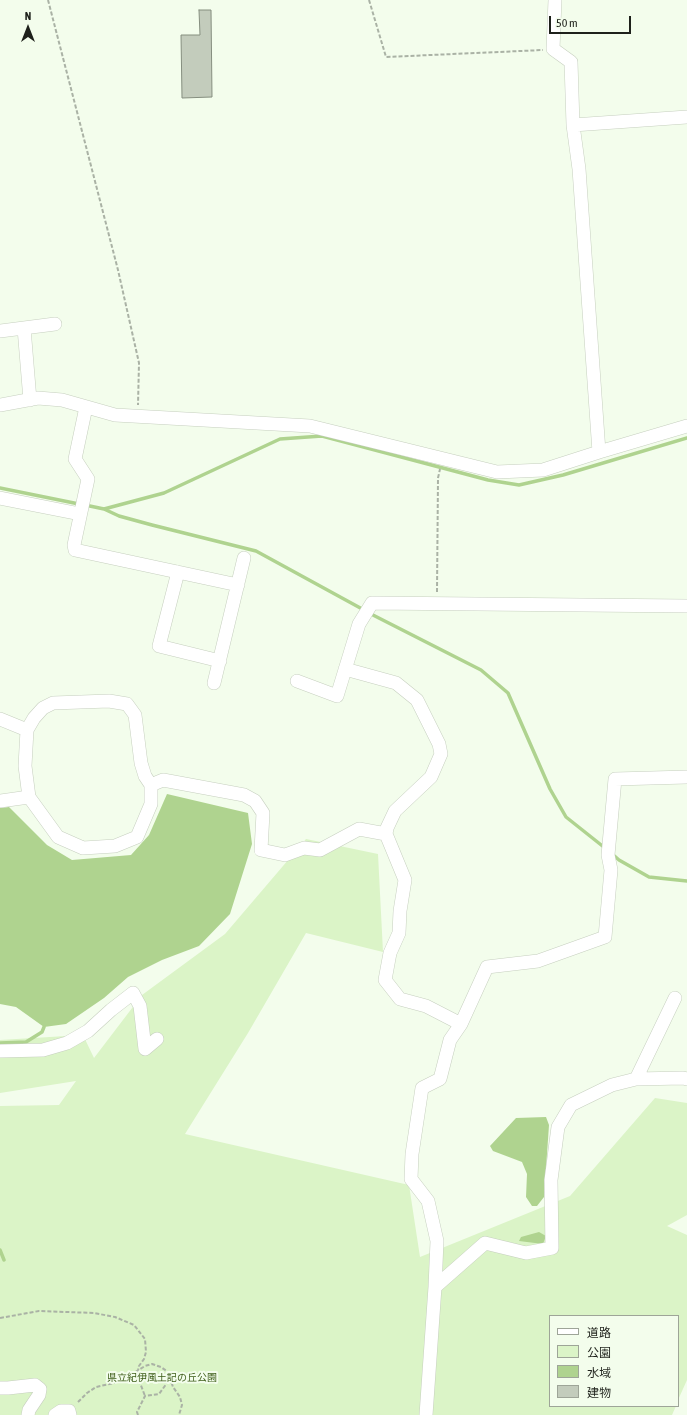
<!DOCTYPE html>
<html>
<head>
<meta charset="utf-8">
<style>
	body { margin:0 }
	#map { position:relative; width:687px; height:1415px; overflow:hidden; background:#f3fdec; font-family:"Asap Condensed","Noto Sans JP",sans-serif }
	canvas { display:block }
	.legend { position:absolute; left:549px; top:1315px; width:130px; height:92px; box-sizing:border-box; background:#f3fdec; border:1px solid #9ea598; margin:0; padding:5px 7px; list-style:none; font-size:12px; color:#1e211b }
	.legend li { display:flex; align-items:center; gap:8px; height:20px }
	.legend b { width:20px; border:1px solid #9ea598 }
	.north { position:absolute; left:8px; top:8px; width:40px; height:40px; -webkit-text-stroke:3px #f3fdec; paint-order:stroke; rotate:0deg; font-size:11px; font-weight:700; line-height:16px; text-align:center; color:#1e211b }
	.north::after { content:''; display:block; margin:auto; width:14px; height:18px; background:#1e211b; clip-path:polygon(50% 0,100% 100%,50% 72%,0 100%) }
	.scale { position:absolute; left:549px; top:16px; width:82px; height:18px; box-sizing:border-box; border:2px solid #1e211b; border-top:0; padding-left:5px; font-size:12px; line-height:14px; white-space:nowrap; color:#1e211b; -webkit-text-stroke:3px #f3fdec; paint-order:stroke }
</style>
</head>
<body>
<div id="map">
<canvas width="687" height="1415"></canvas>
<ul class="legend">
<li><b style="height:5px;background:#fff"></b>道路</li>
<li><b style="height:11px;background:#dbf4c7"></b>公園</li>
<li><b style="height:11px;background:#afd38f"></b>水域</li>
<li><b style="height:11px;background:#c3ccbc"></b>建物</li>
</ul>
<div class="north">N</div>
<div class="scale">50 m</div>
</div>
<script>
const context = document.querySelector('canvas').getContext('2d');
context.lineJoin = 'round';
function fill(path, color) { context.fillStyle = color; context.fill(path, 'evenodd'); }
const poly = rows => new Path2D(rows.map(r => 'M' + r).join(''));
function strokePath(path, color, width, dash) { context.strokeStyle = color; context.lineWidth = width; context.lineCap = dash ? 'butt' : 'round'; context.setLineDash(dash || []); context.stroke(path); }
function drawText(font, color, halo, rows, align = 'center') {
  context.font = font + ' "Asap Condensed","Noto Sans JP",sans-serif'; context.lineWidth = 4; context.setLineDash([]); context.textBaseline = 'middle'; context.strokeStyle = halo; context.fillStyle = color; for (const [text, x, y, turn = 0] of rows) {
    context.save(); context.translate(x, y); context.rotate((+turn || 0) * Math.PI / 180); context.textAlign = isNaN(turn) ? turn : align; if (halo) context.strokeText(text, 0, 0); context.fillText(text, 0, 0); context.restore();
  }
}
const green = poly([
	[306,839,378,854,383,952,306,933,248,1033,185,1134,409,1185,420,1257,570,1196,655,1098,687,1103,687,1215,667,1226,687,1235,687,1380,678,1400,678,1316,550,1316,550,1406,676,1406,672,1415,0,1415,0,1106,59,1105,76,1081,0,1093,0,1040,83,1035,94,1058,142,995,225,934]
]);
const water = poly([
	[167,794,248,813,252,844,230,914,199,946,162,960,128,977,104,998,66,1024,44,1027,16,1007,0,1004,0,808,9,807,47,845,72,860,131,855,149,835],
	[546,1117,549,1125,544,1197,537,1206,532,1206,526,1197,527,1174,522,1162,493,1151,490,1146,516,1118],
	[539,1232,546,1236,543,1244,519,1241,521,1237]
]);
const stream = poly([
	[0,488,79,504],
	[85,505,104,509,119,516,152,525,256,551,364,610],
	[104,509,164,493,280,439,322,436,488,480,519,485,563,475,687,438],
	[369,613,481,670,508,693,550,789,566,817,605,848],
	[611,853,619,860,649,877,687,881],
	[0,1043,26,1042,42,1032,44,1027],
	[0,1250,4,1260]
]);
const building = poly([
	[199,10,211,10,212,97,182,98,181,35,200,35,199,10]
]);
const path = poly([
	[48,0,118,270,139,363,138,405],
	[369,0,386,57,543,50],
	[437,592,438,478,440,469],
	[0,1318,39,1311,94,1313,115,1317,134,1325,145,1339,146,1352,144,1359,139,1366,137,1375,145,1396],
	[78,1402,87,1393,96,1387,114,1383,129,1376,145,1366,152,1364,161,1367,168,1372,173,1387,180,1397,182,1405,179,1415],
	[138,1415,137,1412,145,1396,159,1394,167,1383,169,1378]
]);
const minor = poly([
	[555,0,553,49,571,62,573,125,579,169,599,452],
	[573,125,687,117],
	[24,328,30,400],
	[0,331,55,324],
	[0,405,38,398,62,400,115,415,310,426,497,472,543,470,599,452,687,426],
	[86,407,75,459,88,479,74,545,75,550,238,585],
	[0,498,80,514],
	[178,572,159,646,220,661],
	[345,669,396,683,417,700,439,744,441,754,431,777,395,811,387,828,386,834],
	[297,681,337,696,359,624,372,603,687,606],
	[214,683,244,558],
	[0,719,27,730,25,766,29,797,58,837,83,848,115,846,137,837,151,804,151,785,163,780,244,795,255,801,263,813,261,850,285,855,304,848,320,850,359,829,386,834,405,880,400,911,399,933,390,953,385,980,400,999,426,1006,461,1024,450,1040,440,1079,422,1088,412,1154,411,1179,428,1201,437,1241,435,1287,426,1415],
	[27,730,34,718,43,708,53,703,109,701,127,704,135,715,141,763,145,776,151,785],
	[0,801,29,797],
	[461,1024,487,967,538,961,605,937,611,870,608,855,615,779,687,777],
	[0,1051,43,1050,67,1043,88,1031,111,1010,133,993,140,1006,145,1049,157,1039],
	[636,1079,675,998],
	[435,1287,485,1243,526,1253,552,1248,551,1180,558,1127,571,1105,612,1085,636,1079,683,1078,687,1079],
	[0,1388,8,1388,35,1385,40,1389,39,1395,29,1410,28,1415],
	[55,1415,61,1411,69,1411,70,1415]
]);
const parkNames = [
	["県立紀伊風土記の丘公園",162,1378]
];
fill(green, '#dbf4c7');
fill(water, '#afd38f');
strokePath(stream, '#afd38f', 3.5);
fill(building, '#c3ccbc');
strokePath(building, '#858e7f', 1);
strokePath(minor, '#c6cfbf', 14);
strokePath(path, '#aab2a5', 2, [4, 2]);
strokePath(minor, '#fff', 13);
drawText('10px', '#3c5c17', '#f3fdec', parkNames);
</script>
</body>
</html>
